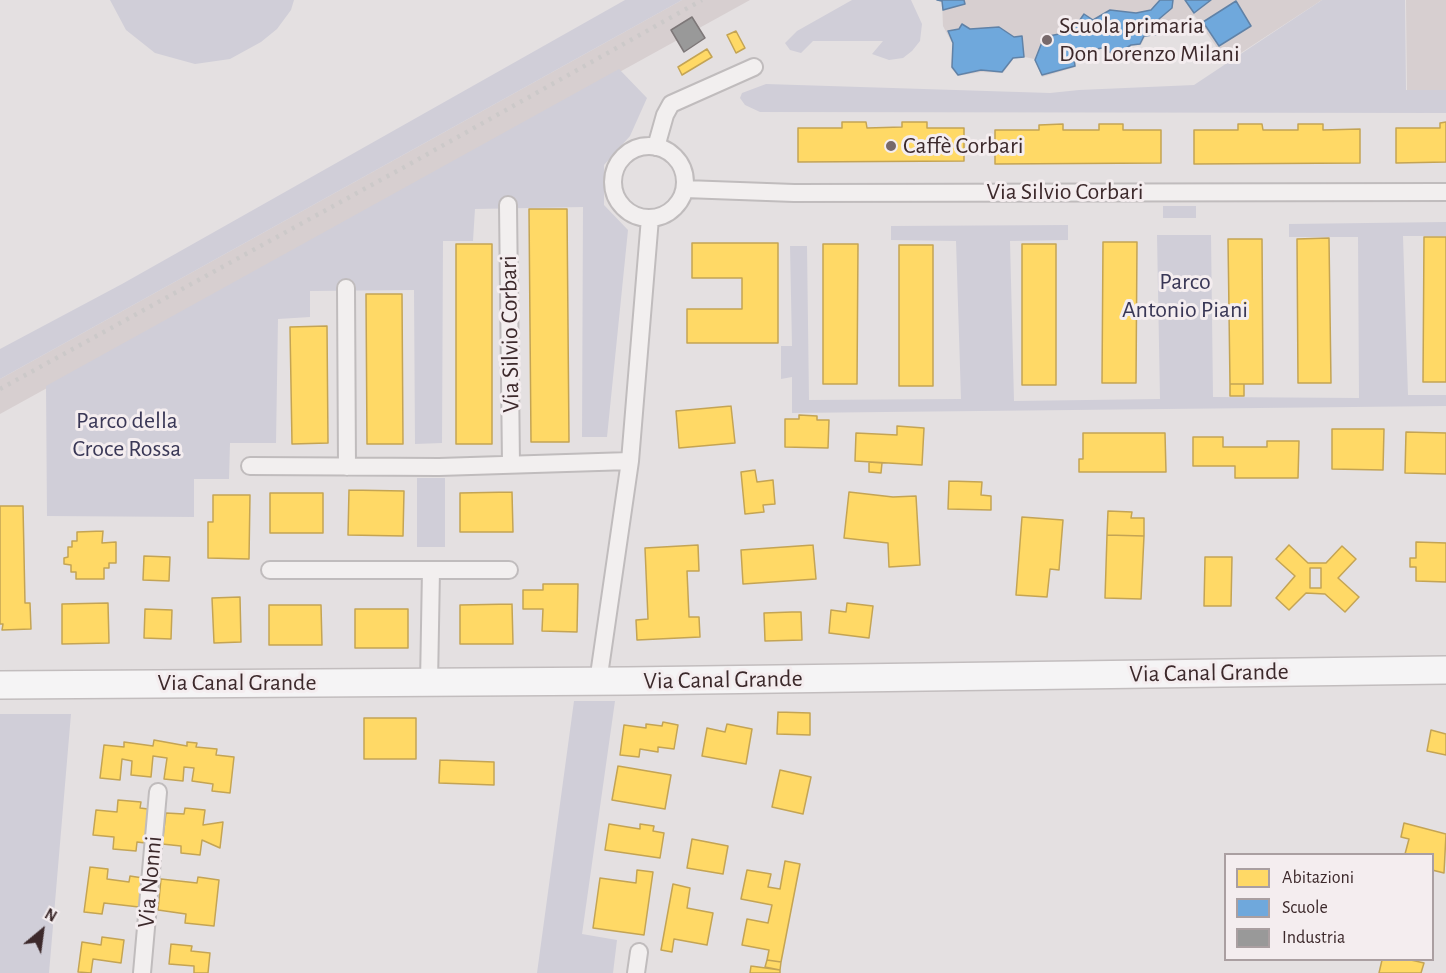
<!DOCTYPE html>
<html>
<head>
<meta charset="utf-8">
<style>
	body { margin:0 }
	#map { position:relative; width:1446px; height:973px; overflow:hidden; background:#e4e0e1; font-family:"Alegreya Sans",sans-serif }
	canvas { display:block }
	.legend { position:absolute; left:1224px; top:853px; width:210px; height:108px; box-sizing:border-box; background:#f4edef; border:2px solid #aa9fa1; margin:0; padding:8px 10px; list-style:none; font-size:18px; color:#3c292b }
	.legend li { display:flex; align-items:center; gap:12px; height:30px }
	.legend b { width:30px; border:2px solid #aa9fa1 }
	.north { position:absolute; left:12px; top:901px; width:60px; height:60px; -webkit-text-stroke:4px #f4edef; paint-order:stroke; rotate:29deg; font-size:16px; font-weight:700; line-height:24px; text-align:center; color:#3c292b }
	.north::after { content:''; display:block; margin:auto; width:21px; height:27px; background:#3c292b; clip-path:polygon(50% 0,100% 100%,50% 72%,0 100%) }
</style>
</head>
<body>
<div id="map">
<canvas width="1446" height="973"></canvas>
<ul class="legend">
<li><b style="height:16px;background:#ffd966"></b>Abitazioni</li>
<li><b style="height:16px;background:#6fa8dc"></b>Scuole</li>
<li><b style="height:16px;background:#999"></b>Industria</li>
</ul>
<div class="north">N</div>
</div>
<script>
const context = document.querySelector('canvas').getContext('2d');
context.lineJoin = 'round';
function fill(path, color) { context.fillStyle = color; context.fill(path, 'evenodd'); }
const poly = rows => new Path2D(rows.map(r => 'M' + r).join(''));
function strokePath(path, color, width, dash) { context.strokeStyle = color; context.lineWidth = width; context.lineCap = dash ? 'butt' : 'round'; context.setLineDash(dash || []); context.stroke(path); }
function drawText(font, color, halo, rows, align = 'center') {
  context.font = font + ' "Alegreya Sans",sans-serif'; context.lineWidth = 6; context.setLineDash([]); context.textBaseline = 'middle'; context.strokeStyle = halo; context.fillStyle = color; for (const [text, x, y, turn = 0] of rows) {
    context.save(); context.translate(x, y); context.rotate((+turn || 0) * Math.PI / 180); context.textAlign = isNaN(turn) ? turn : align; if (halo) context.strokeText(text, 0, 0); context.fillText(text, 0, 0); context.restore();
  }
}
const built = poly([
	[682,0,750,0,0,414,0,379],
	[935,0,1322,0,1227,62,1194,15,1162,34,1145,37,1141,45,1131,46,1116,56,1102,49,1075,54,1076,67,1042,77,1034,59,1025,57,1014,58,1003,73,981,72,958,76,951,68,952,43,943,26,942,2],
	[1406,0,1446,0,1446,90,1407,90]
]);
const green = poly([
	[110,0,294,0,291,10,277,29,261,42,230,59,195,64,155,53,126,30],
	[625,0,682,0,0,379,0,349,122,284],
	[852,0,911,0,922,24,920,41,912,51,903,58,889,60,872,54,883,41,813,41,801,53,790,50,785,43,797,31],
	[1322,0,1405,0,1406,90,1446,90,1446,113,760,112,745,105,740,98,742,93,766,84,1050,93,1079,90,1194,85],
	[619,69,647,98,630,136,604,165,604,205,628,230,607,437,582,437,583,207,475,209,473,241,443,241,442,443,415,444,414,290,310,291,310,317,278,319,276,443,230,443,229,479,194,479,194,517,47,516,46,386],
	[1163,206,1196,206,1196,218,1163,218],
	[1446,222,1446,236,1403,236,1408,395,1446,395,1446,406,792,413,792,377,781,379,781,346,792,346,790,246,807,246,809,400,961,399,956,241,891,240,891,226,1068,225,1068,240,1010,241,1014,401,1160,399,1157,235,1211,235,1213,397,1359,398,1358,237,1289,237,1289,224],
	[417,478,445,478,445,547,417,547],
	[574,701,615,701,582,934,617,940,613,973,537,973],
	[0,714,71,714,49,973,0,973]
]);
const homes = poly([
	[736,31,745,48,736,53,727,35,736,31],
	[707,49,712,57,682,75,678,67,707,49],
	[842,122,866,122,867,128,902,127,902,122,927,122,927,128,964,128,964,161,798,162,798,128,842,128,842,122],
	[1446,122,1446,162,1396,163,1396,128,1440,128,1440,123,1446,122],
	[1063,124,1063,130,1099,130,1099,124,1123,124,1123,130,1161,130,1161,163,995,164,995,130,1039,130,1039,125,1063,124],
	[1238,124,1262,124,1263,130,1298,130,1298,124,1323,124,1323,130,1360,129,1360,163,1194,164,1194,130,1238,130,1238,124],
	[529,209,567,209,569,442,531,442,529,209],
	[1424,237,1446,237,1446,382,1423,382,1424,237],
	[1329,238,1331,383,1298,383,1297,239,1329,238],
	[1228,239,1262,239,1263,384,1230,384,1228,239],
	[1103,242,1137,242,1136,383,1102,383,1103,242],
	[692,243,778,243,778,343,687,343,687,309,742,309,742,278,692,278,692,243],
	[456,244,492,244,492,444,456,444,456,244],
	[823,244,858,244,857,384,823,384,823,244],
	[1022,244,1056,244,1056,385,1022,385,1022,244],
	[899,245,933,245,933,386,899,386,899,245],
	[366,294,402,294,403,444,367,444,366,294],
	[327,326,328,443,292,444,290,327,327,326],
	[1230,384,1244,384,1244,396,1230,396,1230,384],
	[731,406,735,443,679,448,676,411,731,406],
	[799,415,817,416,817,420,829,420,828,448,785,447,785,419,799,419,799,415],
	[897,426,924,428,922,465,855,461,856,433,897,435,897,426],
	[1332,429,1384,429,1383,470,1332,469,1332,429],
	[1406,432,1446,433,1446,474,1405,473,1406,432],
	[1083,433,1165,433,1166,472,1079,472,1079,459,1083,459,1083,433],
	[1193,437,1223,437,1223,447,1267,447,1267,441,1299,441,1298,478,1235,478,1235,466,1193,466,1193,437],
	[869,462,882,463,881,473,869,472,869,462],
	[755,470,757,482,773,480,775,504,763,505,764,512,745,514,741,472,755,470],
	[949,481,982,482,981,495,991,496,991,510,948,509,949,481],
	[349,490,404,491,403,536,348,535,349,490],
	[512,492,513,532,460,532,460,493,512,492],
	[849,492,893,497,916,496,920,565,889,567,888,543,844,538,849,492],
	[270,493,323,493,323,533,270,533,270,493],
	[213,495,250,495,249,559,208,558,208,522,213,522,213,495],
	[0,506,23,506,25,603,30,603,31,629,2,630,3,624,0,624,0,506],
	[1108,511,1132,512,1131,518,1144,518,1144,536,1107,535,1108,511],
	[1022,517,1063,520,1059,570,1050,569,1047,597,1016,595,1022,517],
	[103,531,102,543,116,542,116,563,109,563,109,568,104,568,104,579,76,579,76,572,71,572,71,565,64,564,64,558,68,557,68,547,72,547,72,541,77,541,77,532,103,531],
	[1107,535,1144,536,1141,599,1105,598,1107,535],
	[1416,542,1446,543,1446,582,1416,581,1416,567,1410,567,1410,558,1416,558,1416,542],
	[698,545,699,571,687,571,689,617,699,617,700,637,637,640,636,620,648,619,645,548,698,545],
	[813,545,816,579,743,584,741,550,813,545],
	[1289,545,1308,563,1326,563,1342,546,1356,559,1338,578,1359,597,1345,612,1325,594,1306,593,1289,610,1276,598,1295,576,1276,559,1289,545],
	[1310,568,1321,568,1321,588,1310,588,1310,568],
	[144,556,170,557,169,581,143,580,144,556],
	[1205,557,1232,557,1231,606,1204,606,1205,557],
	[543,584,578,584,577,632,542,631,543,609,523,609,523,590,543,590,543,584],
	[240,597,241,642,214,643,212,598,240,597],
	[108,603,109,643,62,644,62,604,108,603],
	[847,603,873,606,869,638,829,633,831,610,846,612,847,603],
	[512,604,513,644,460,644,460,605,512,604],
	[269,605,321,605,322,645,269,645,269,605],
	[145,609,172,610,171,639,144,638,145,609],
	[355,609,408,609,408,648,355,648,355,609],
	[792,612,801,612,802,640,765,641,764,613,792,612],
	[778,712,810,713,810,735,777,734,778,712],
	[364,718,416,718,416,759,364,759,364,718],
	[663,722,678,725,674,749,658,747,658,752,640,749,639,757,620,755,624,725,646,728,646,724,662,726,663,722],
	[727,724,752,729,746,764,702,756,707,728,725,732,727,724],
	[1431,730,1446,734,1446,755,1427,751,1431,730],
	[154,740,187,746,187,742,197,743,196,747,217,749,216,755,234,757,230,793,212,791,213,784,192,781,194,768,184,767,183,781,164,779,167,758,153,756,151,777,131,775,132,761,122,759,120,780,100,778,104,745,124,747,124,742,153,746,154,740],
	[440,760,494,762,494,785,439,783,440,760],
	[618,766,671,775,665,809,612,800,618,766],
	[780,770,811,777,803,814,772,807,780,770],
	[118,800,141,802,140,808,148,809,145,843,137,842,136,851,113,849,114,837,93,835,96,810,117,812,118,800],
	[185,808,205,810,203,825,223,822,220,848,202,840,200,855,181,853,181,846,162,844,166,813,184,814,185,808],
	[1404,823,1446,834,1444,873,1432,870,1432,854,1405,854,1409,839,1401,837,1404,823],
	[609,824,640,829,640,824,654,826,653,831,664,833,660,858,605,850,609,824],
	[692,839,728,846,723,874,687,868,692,839],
	[785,861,800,864,781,962,767,960,769,950,742,945,747,919,768,923,772,905,741,899,747,870,771,874,768,887,780,889,785,861],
	[90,867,108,869,107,879,129,882,130,876,143,878,139,907,104,903,102,914,84,912,90,867],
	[637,870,653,872,644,935,593,928,600,878,636,883,637,870],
	[198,877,219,880,214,926,185,923,186,914,158,910,161,879,197,883,198,877],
	[673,884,690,888,687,908,713,913,707,945,674,939,672,952,661,950,673,884],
	[102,937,124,940,121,963,93,959,91,973,78,972,82,942,101,945,102,937],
	[171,944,192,946,191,951,210,953,208,973,194,973,194,966,169,964,171,944],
	[767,960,781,962,780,970,765,967,767,960],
	[1382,960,1411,960,1424,963,1421,973,1379,973,1382,960],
	[751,966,780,970,780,973,750,973,751,966]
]);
const schools = poly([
	[937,0,964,0,965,4,943,10,942,1,937,0],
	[1160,0,1173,0,1172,8,1159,19,1161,34,1144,36,1140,44,1131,45,1115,55,1102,48,1073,53,1075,66,1042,75,1035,60,1044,37,1059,34,1060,30,1075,27,1084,14,1093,20,1110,10,1136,13,1151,10,1160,0],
	[1185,0,1211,0,1194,13,1185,0],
	[1236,1,1251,26,1219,46,1203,22,1236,1],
	[962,24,970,29,999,27,1014,37,1022,36,1024,57,1013,58,1002,72,981,70,958,75,952,67,953,43,948,31,959,29,962,24]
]);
const industry = poly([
	[692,17,705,38,684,52,671,30,692,17]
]);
const minor = poly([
	'613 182a36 36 0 1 1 72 0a36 36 0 1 1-72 0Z',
	[656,147,665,115,671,104,754,67],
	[685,189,794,193,1446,192],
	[508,205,511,464],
	[346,288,347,467],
	[250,466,439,467,630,461],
	[270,570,509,570],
	[598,682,630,461,650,218],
	[429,683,431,570],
	[142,973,158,792],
	[636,973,639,952]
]);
const primary = poly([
	[0,685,628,681,1446,670]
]);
const rail = poly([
	[0,389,408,165,702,0]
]);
const markers = [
	[1047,40,6,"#77696b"],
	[891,146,6,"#77696b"]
];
const poiNames = [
	["Scuola primaria",1059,26],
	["Don Lorenzo Milani",1059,54],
	["Caffè Corbari",903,146]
];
const streetNames = [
	["Via Silvio Corbari",1065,192],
	["Via Silvio Corbari",510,334,-91],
	["Via Canal Grande",1209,673,-1],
	["Via Canal Grande",723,680,-1],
	["Via Canal Grande",237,683],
	["Via Nonni",150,882,-85]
];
const parkNames = [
	["Parco",1185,282],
	["Antonio Piani",1185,310],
	["Parco della",127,421],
	["Croce Rossa",127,449]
];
fill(built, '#d7cfd0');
fill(green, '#d0ced8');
fill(homes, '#ffd966');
strokePath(homes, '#c4a454', 1.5);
fill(schools, '#6fa8dc');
strokePath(schools, '#6082a7', 1.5);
fill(industry, '#999');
strokePath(industry, '#7d7778', 1.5);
strokePath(minor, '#c0bcbd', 20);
strokePath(primary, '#c2bdbe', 30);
strokePath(minor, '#f2efef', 16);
strokePath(primary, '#f5f4f5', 27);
strokePath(rail, '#ccc9c9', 4.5, [3, 6]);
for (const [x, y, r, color] of markers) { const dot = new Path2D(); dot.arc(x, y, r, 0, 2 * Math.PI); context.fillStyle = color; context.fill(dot); strokePath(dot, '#f4edef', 2); }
drawText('24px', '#3c292b', '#f4edef', poiNames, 'left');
drawText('24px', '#3c292b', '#f4edef', streetNames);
drawText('24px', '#393756', '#f4edef', parkNames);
</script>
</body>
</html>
